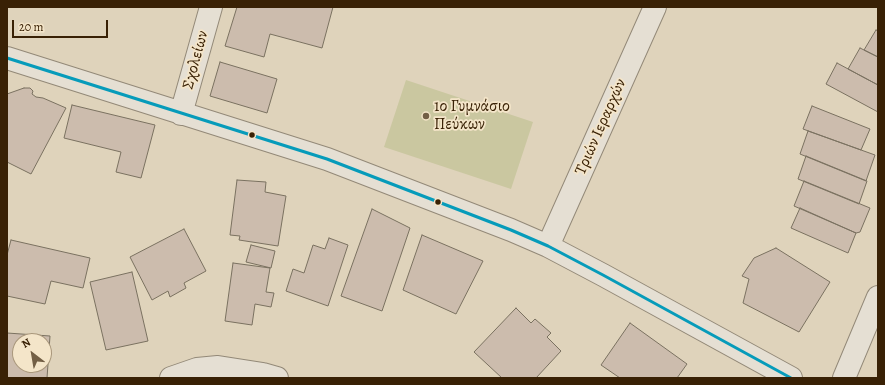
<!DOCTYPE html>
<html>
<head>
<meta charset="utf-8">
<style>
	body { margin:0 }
	#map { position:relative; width:885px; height:385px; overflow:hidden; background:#dfd3bb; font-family:Alegreya,serif }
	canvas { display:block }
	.frame { position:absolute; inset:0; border:8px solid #392105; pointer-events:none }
	.north { position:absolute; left:12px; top:333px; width:40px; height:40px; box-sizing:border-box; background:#f4e5c9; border:1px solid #a9977b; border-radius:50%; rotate:329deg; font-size:11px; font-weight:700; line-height:16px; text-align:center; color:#392105 }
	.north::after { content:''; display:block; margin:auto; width:14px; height:18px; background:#735f45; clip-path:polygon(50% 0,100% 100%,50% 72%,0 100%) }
	.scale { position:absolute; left:12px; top:20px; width:96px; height:18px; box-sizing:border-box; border:2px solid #392105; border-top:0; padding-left:5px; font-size:12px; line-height:14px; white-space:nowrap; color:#392105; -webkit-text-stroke:3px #f4e5c9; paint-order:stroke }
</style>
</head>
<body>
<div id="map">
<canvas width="885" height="385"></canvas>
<div class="frame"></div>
<div class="north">N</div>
<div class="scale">20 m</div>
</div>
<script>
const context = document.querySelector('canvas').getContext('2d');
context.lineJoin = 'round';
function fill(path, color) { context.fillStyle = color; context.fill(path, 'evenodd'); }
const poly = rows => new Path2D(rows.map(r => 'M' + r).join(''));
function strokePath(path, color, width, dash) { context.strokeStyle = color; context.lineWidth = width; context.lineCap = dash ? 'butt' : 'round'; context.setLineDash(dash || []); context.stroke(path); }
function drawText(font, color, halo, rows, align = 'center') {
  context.font = font + ' Alegreya,serif'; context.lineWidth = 3.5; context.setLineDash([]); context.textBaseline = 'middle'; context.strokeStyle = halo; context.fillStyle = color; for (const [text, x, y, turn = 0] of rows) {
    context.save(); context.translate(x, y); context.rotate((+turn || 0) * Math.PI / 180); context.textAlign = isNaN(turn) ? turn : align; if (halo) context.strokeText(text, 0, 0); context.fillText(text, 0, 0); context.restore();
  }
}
const green = poly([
	[406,80,533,122,511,189,384,147]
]);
const building = poly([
	[237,7,333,7,322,48,270,34,264,57,225,46,237,7],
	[876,30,878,31,878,57,864,50,876,30],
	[860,48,878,57,878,85,848,69,860,48],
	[220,62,277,79,267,113,210,96,220,62],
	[837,63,878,85,878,112,826,84,837,63],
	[24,88,30,88,33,91,32,94,36,97,43,98,66,108,31,174,7,162,7,94,24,88],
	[72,105,155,125,141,178,116,172,121,152,64,138,72,105],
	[812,106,870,129,861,150,803,129,812,106],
	[808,131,875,155,866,181,800,154,808,131],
	[806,156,867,181,859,204,798,179,806,156],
	[237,180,266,182,265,192,286,196,278,246,239,240,240,236,230,235,237,180],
	[804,181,870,208,860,232,856,233,794,206,804,181],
	[800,208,856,233,848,253,791,228,800,208],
	[372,209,410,228,382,311,341,296,372,209],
	[184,229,206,271,184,283,186,288,170,297,168,291,152,300,130,257,184,229],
	[422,235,483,261,456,314,403,290,422,235],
	[329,238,348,245,328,306,286,291,293,269,304,273,313,245,325,249,329,238],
	[11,240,90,258,83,288,51,281,45,304,7,296,7,255,11,240],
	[251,245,275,251,271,268,246,262,251,245],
	[776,248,830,282,799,332,743,303,749,279,742,276,754,258,776,248],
	[233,263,270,268,266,292,274,293,271,307,255,304,252,325,225,321,233,263],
	[132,272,148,341,106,350,90,282,132,272],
	[516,308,531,323,535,319,551,333,547,337,561,351,536,378,502,378,474,352,516,308],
	[630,323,687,364,677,378,620,378,601,365,630,323],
	[7,333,50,336,47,378,7,378,7,333],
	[20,341,44,341,44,365,20,365,20,341]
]);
const minor = poly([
	[7,58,327,159,511,230,548,246,603,275,791,378],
	[181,114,211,7],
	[548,246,655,7],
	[171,378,197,369,218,367,263,374,277,378],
	[844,378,878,297]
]);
const bus1 = poly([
	[7,58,327,159,511,230,548,246,603,275,791,378]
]);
const markers = [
	[426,116,4,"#735f45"],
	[252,135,3.5,"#392105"],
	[438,202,3.5,"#392105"]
];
const streetNames = [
	["Σχολείων",196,60,-75],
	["Τριών Ιεραρχών",601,127,-66]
];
const poiNames = [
	["1ο Γυμνάσιο",434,107],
	["Πεύκων",434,125]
];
fill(green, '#cac7a0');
fill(building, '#ccbcad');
strokePath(building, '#7a7160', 1);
strokePath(minor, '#938978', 24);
strokePath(minor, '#e5dfd3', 22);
strokePath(bus1, '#069bba', 3);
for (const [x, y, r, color] of markers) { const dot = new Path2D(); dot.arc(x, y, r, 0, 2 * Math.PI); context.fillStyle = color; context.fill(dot); strokePath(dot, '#f4e5c9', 1.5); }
drawText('16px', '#392105', '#f4e5c9', streetNames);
drawText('16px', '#392105', '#f4e5c9', poiNames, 'left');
</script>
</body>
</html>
